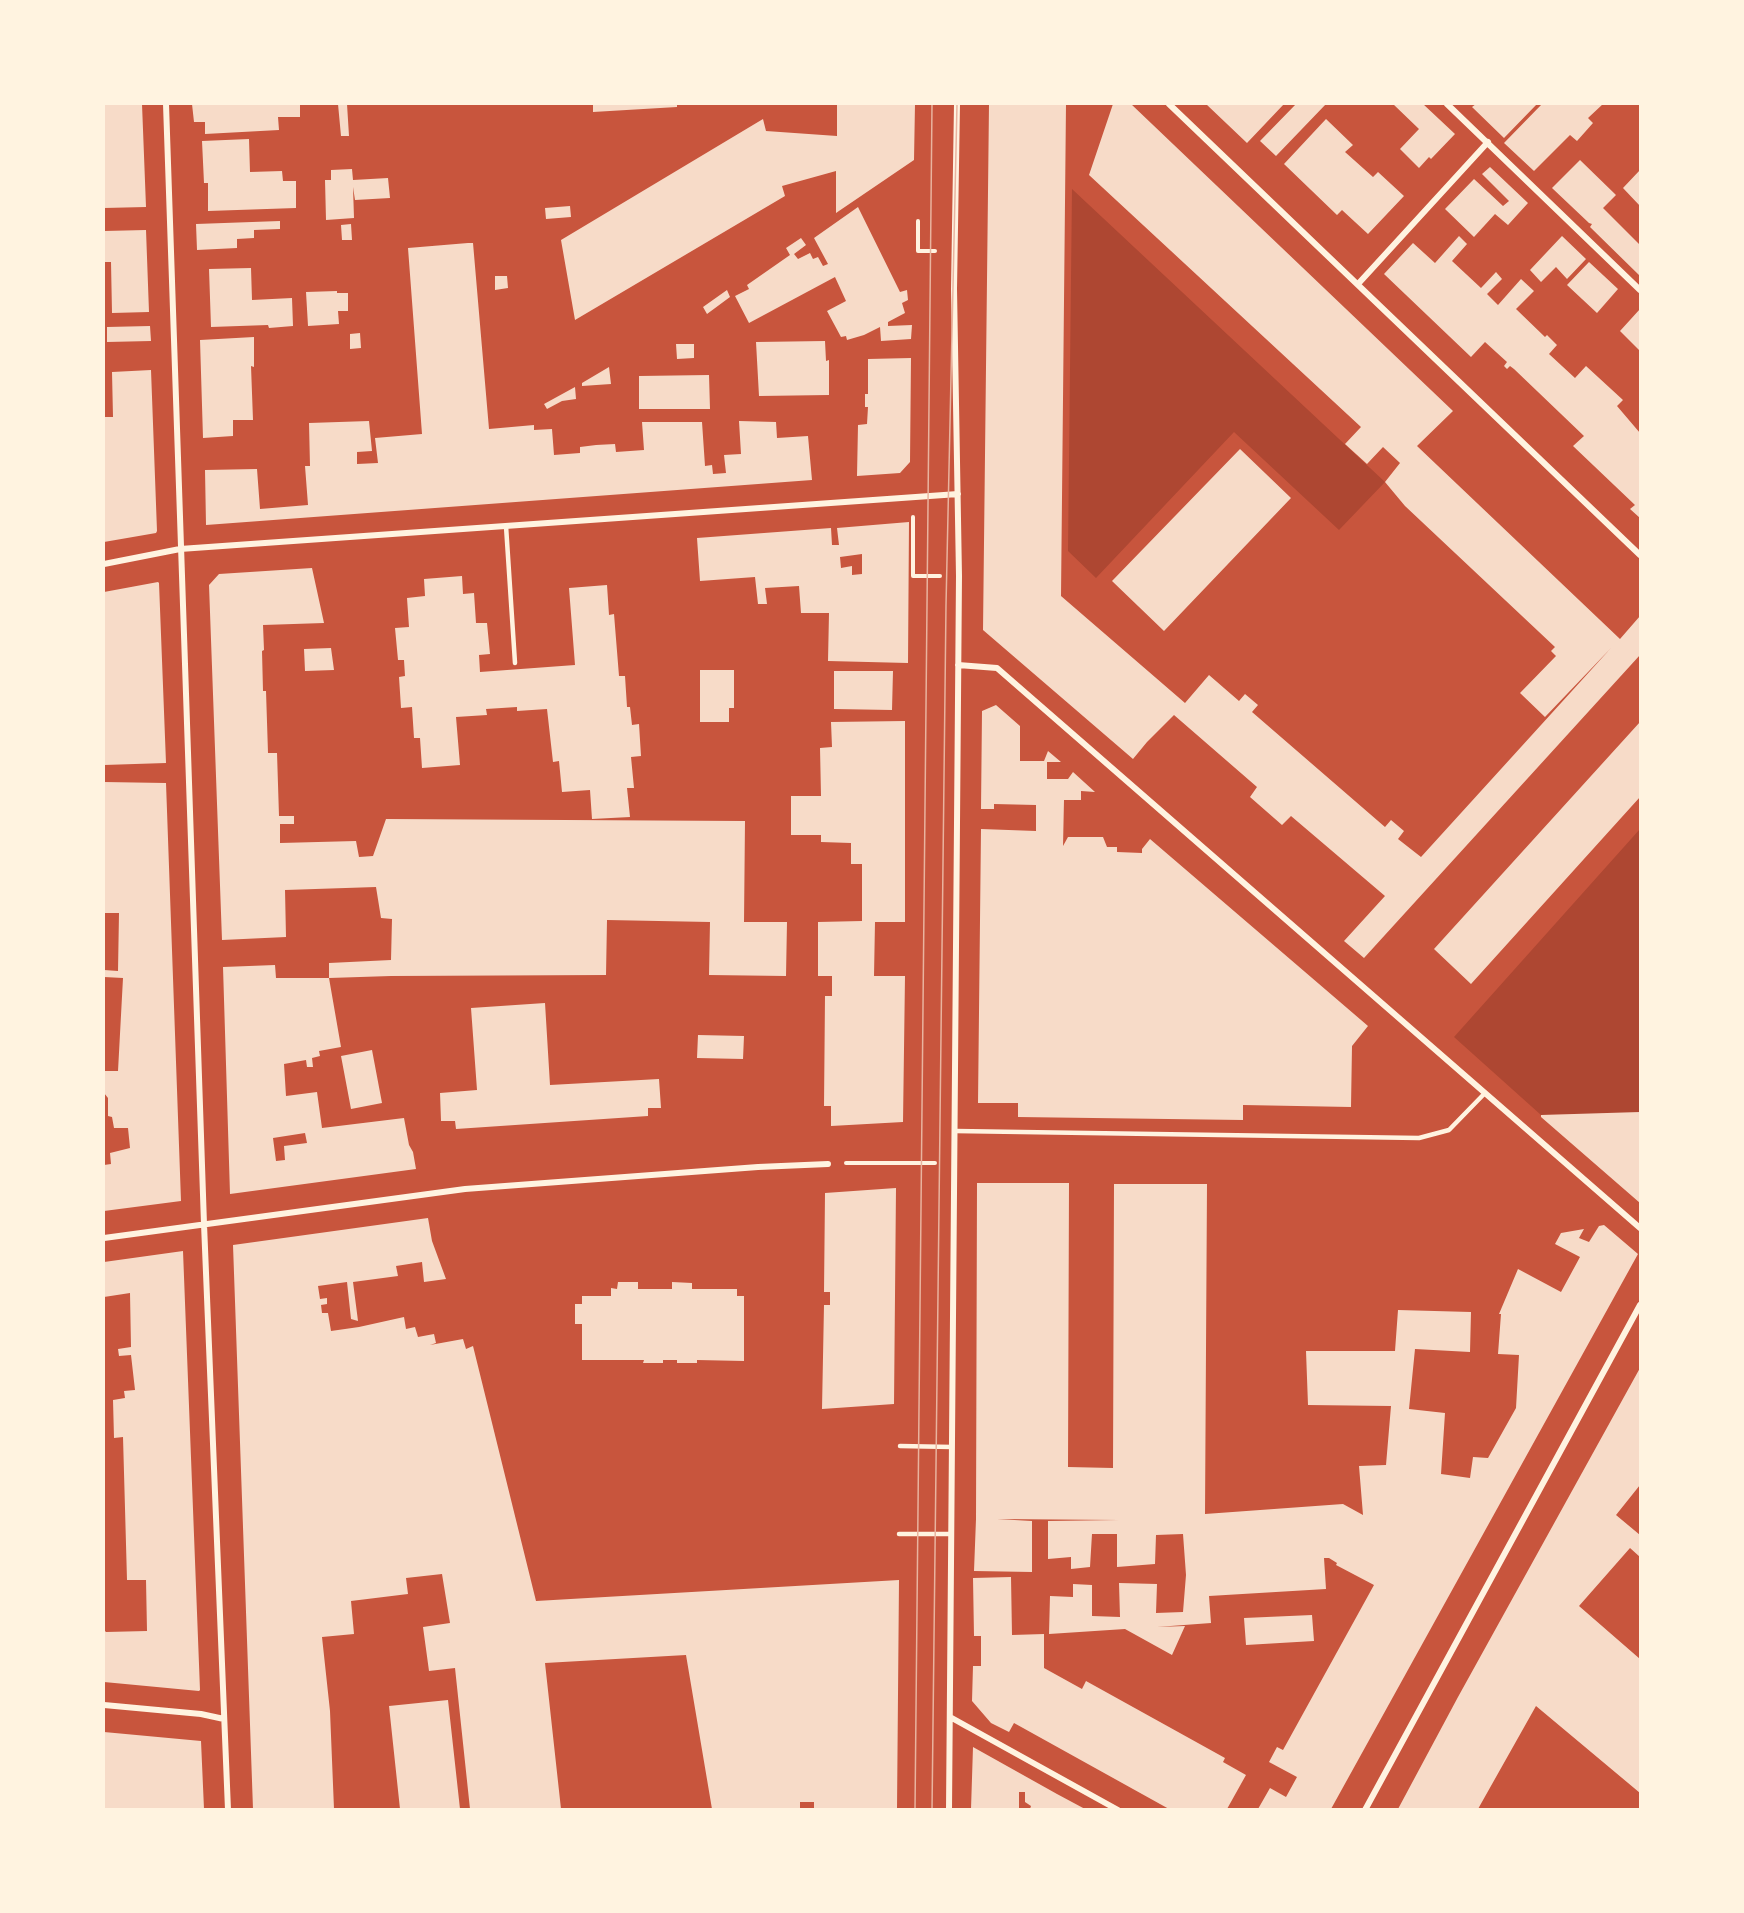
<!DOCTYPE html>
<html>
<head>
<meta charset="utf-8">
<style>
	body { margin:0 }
	#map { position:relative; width:1744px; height:1913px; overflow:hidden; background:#c8553d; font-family:Arial,sans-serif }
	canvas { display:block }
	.frame { position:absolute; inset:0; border:105px solid #fff3e0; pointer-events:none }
</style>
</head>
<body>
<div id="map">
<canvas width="1744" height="1913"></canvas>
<div class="frame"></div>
</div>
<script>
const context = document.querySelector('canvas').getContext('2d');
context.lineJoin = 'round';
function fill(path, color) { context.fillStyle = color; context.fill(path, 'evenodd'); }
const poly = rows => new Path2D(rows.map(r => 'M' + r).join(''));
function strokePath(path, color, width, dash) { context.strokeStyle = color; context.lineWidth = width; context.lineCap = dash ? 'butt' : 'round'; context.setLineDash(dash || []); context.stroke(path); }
const green = poly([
	[1072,189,1385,482,1339,530,1234,432,1096,578,1068,551],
	[1640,829,1640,1113,1541,1115,1454,1037]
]);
const building = poly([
	[104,104,142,104,146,207,104,208],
	[192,104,262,104,262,105,300,104,300,117,278,117,279,130,205,134,205,122,194,122],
	[338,104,347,104,349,136,341,136],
	[593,104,677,104,677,107,593,112],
	[837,104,915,104,914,160,836,213,836,171,782,186,785,196,575,320,561,240,763,119,766,131,837,136],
	[989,104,1066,104,1061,596,1185,703,1209,675,1239,701,1245,694,1258,705,1252,712,1385,827,1391,820,1404,831,1398,839,1421,857,1611,648,1545,717,1520,693,1556,656,1551,651,1555,647,1405,506,1385,482,1400,463,1383,447,1367,464,1345,444,1361,427,1089,175,1113,104,1131,104,1453,411,1417,446,1620,639,1640,616,1640,655,1364,958,1344,941,1385,896,1291,816,1282,825,1250,797,1257,787,1174,715,1147,742,1133,759,983,630],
	[1206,104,1284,104,1247,143],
	[1296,104,1326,104,1276,156,1260,141],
	[1393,104,1423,104,1455,134,1431,159,1429,157,1419,168,1400,149,1419,129],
	[1476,104,1537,104,1504,138,1472,107],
	[1542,104,1603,104,1588,118,1593,123,1577,141,1570,135,1534,171,1504,143],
	[1326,119,1353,145,1345,152,1373,177,1378,172,1404,196,1368,234,1342,210,1337,215,1284,164],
	[249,139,250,172,282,171,283,181,296,181,296,208,208,211,208,183,204,183,202,141],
	[1580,160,1616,195,1603,208,1640,245,1640,276,1590,227,1592,224,1589,223,1552,188],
	[1490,167,1528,203,1508,225,1495,214,1474,237,1445,209,1474,179,1503,206,1509,201,1482,174],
	[352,169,353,180,388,178,390,198,355,200,353,187,354,218,326,220,325,180,331,180,331,170],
	[1640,170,1640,206,1623,188],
	[570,206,571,217,546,219,545,208],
	[858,207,900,292,907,290,908,300,902,303,905,313,888,322,888,326,912,325,911,339,881,341,880,327,864,335,847,340,846,336,841,337,827,311,846,301,835,277,749,323,735,296,749,289,747,285,790,255,786,248,801,238,806,245,794,254,798,259,810,253,813,259,818,257,823,266,828,264,814,238],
	[280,221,280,229,254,230,254,238,237,239,237,248,197,250,196,224],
	[351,224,352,240,342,240,341,225],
	[146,230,149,312,112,313,111,262,104,262,104,231],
	[1459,236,1467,244,1452,261,1481,288,1496,272,1502,279,1487,294,1498,305,1521,279,1534,291,1516,309,1545,337,1547,335,1557,345,1549,354,1575,378,1586,366,1623,400,1617,406,1640,433,1640,518,1630,509,1635,505,1573,446,1584,436,1514,369,1510,366,1507,369,1504,366,1507,362,1485,342,1471,357,1384,274,1413,243,1435,263],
	[1562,236,1586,259,1567,279,1556,267,1541,282,1530,270],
	[468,243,473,243,489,429,534,425,534,430,552,429,554,455,580,453,580,447,596,445,615,444,616,452,644,450,642,422,702,422,705,466,712,465,713,474,726,473,724,455,741,454,739,421,776,422,777,438,808,436,812,480,206,525,205,470,257,469,260,509,308,505,305,466,310,466,309,423,369,421,372,451,357,452,357,464,378,463,375,438,422,434,408,248],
	[1589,262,1618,289,1597,313,1567,285],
	[251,268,252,300,292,298,293,326,269,328,268,325,211,327,209,269],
	[495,276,507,276,508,288,495,290],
	[727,290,730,297,707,314,703,307],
	[337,291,337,293,348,293,348,311,338,311,339,324,308,326,306,292],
	[1640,309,1640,351,1620,331],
	[150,326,151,341,107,342,107,327],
	[360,333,361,348,350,349,350,334],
	[254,337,254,367,251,366,253,420,233,420,233,436,203,438,200,340],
	[825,341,826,361,829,360,829,395,759,396,756,342],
	[676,344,694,344,694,358,677,359],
	[911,358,910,462,900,473,857,476,858,425,867,424,868,407,865,407,865,394,868,394,868,359],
	[609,367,611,384,582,386,582,383],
	[151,370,157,531,156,533,104,542,104,417,113,417,112,372],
	[709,375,710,409,639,409,639,376],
	[575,387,576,399,562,401,547,409,544,404],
	[1240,449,1291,498,1164,631,1112,581],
	[909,522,908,663,828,661,829,613,801,613,799,586,765,588,767,604,758,604,755,577,700,581,697,538,831,528,832,545,839,545,837,528],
	[862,554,862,574,852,575,852,566,841,568,840,557],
	[312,568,324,623,263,625,264,650,262,651,263,691,266,691,268,753,277,753,279,816,294,816,294,824,280,824,280,843,356,841,359,857,373,856,386,819,745,821,744,922,787,922,786,976,709,975,710,922,607,920,606,975,391,976,329,978,329,963,391,960,392,919,381,918,376,887,285,890,286,937,222,940,209,585,219,574],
	[462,576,463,594,474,593,476,623,487,623,490,654,479,655,480,672,575,665,569,588,607,585,609,615,614,614,619,676,625,676,627,707,630,707,632,725,639,724,641,756,631,757,634,788,627,788,630,817,592,819,590,790,562,792,559,761,553,762,547,709,517,711,517,707,486,709,487,715,456,717,460,765,422,768,420,738,414,738,412,707,401,708,399,677,405,676,404,660,398,660,395,628,409,627,407,598,425,596,424,579],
	[158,582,159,583,166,763,104,765,104,592],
	[331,648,334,670,305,671,304,649],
	[700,670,734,670,734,708,729,708,729,722,700,722],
	[834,671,893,671,892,710,834,709],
	[996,705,1020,726,1020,761,1044,761,1048,751,1061,762,1047,762,1047,779,1068,779,1073,772,1095,792,1081,791,1081,800,1064,800,1063,846,1068,837,1103,837,1107,847,1117,847,1117,852,1142,853,1142,849,1150,839,1368,1026,1352,1046,1351,1107,1243,1105,1243,1120,1018,1117,1018,1103,978,1103,981,829,1036,831,1036,805,994,804,994,809,981,809,982,711],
	[905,721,905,922,875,922,874,976,905,976,903,1122,831,1126,831,1106,824,1106,825,996,832,996,832,976,818,976,818,922,862,921,862,864,851,864,851,843,821,842,821,835,791,835,791,796,821,796,820,748,832,747,831,722],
	[1640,722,1640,797,1471,984,1434,949],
	[104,782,166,783,181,1201,104,1211,104,1165,111,1164,110,1153,130,1148,128,1128,114,1128,112,1117,108,1116,108,1098,104,1093,104,1071,118,1071,123,978,104,977,104,970,118,971,119,913,104,913],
	[275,965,276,978,329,978,341,1047,319,1051,320,1056,312,1058,313,1067,307,1067,306,1060,284,1064,286,1096,317,1092,322,1128,404,1118,409,1145,413,1152,416,1169,230,1194,223,967],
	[305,1133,307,1143,284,1146,285,1160,276,1161,273,1138],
	[545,1003,550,1085,659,1079,661,1108,648,1108,648,1116,456,1129,455,1121,441,1121,440,1093,477,1090,471,1008],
	[698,1035,744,1036,743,1059,697,1058],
	[372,1050,382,1103,351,1109,341,1056],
	[1640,1112,1640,1143,1639,1154,1640,1156,1640,1203,1541,1117,1541,1115],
	[977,1183,1069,1183,1068,1467,1113,1468,1114,1184,1207,1184,1205,1514,1343,1504,1363,1515,1359,1466,1386,1465,1391,1406,1308,1405,1306,1351,1395,1351,1398,1310,1471,1312,1470,1352,1415,1349,1409,1409,1445,1413,1441,1474,1470,1478,1473,1457,1488,1458,1516,1408,1519,1355,1498,1354,1501,1314,1499,1314,1518,1269,1561,1292,1580,1257,1555,1244,1561,1233,1584,1229,1579,1238,1589,1242,1599,1226,1604,1225,1638,1254,1331,1809,1258,1809,1270,1788,1286,1797,1297,1777,1269,1762,1277,1747,1283,1750,1374,1585,1336,1565,1337,1563,1329,1558,1324,1558,1326,1589,1209,1596,1211,1623,1157,1627,1185,1626,1172,1655,1125,1629,1049,1634,1050,1596,1073,1597,1073,1584,1092,1585,1092,1616,1120,1617,1119,1583,1157,1584,1156,1613,1183,1612,1186,1575,1183,1534,1156,1535,1155,1564,1117,1567,1117,1534,1092,1534,1090,1567,1071,1569,1071,1557,1048,1559,1048,1521,1119,1520,997,1519,1032,1521,1032,1572,974,1571,976,1519],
	[896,1188,894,1404,822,1409,824,1305,830,1305,830,1292,824,1292,825,1193],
	[428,1218,432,1241,446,1279,424,1282,422,1262,396,1266,398,1276,353,1282,358,1321,351,1319,347,1282,318,1286,320,1299,327,1298,327,1304,321,1305,322,1313,328,1313,331,1331,359,1327,404,1317,406,1329,415,1327,418,1337,434,1334,436,1343,430,1345,463,1339,466,1349,473,1346,536,1601,899,1580,897,1809,814,1809,814,1802,800,1802,800,1809,712,1809,686,1655,545,1663,561,1809,470,1809,455,1668,429,1671,423,1627,450,1623,442,1574,406,1578,408,1594,351,1601,354,1634,322,1637,330,1711,334,1809,253,1809,233,1245],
	[183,1251,200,1690,199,1691,104,1682,104,1630,106,1632,147,1631,146,1580,127,1580,123,1437,114,1438,113,1400,125,1398,124,1391,135,1390,131,1355,119,1356,118,1349,131,1347,130,1293,104,1297,104,1262],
	[618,1282,638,1282,638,1289,672,1289,672,1282,692,1283,692,1289,737,1289,737,1296,744,1296,744,1361,697,1360,697,1363,677,1363,677,1360,663,1360,663,1363,643,1363,644,1360,582,1360,582,1324,575,1324,575,1304,582,1304,582,1296,611,1296,611,1288,617,1289],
	[1640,1368,1640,1485,1616,1515,1640,1535,1640,1557,1630,1548,1579,1606,1640,1659,1640,1793,1536,1706,1478,1809,1398,1809,1458,1697],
	[1011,1577,1012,1635,1044,1634,1044,1668,1082,1689,1086,1681,1225,1758,1223,1762,1246,1775,1227,1809,1169,1809,1014,1723,1009,1732,991,1723,972,1701,973,1666,981,1666,981,1636,974,1636,973,1578],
	[1312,1615,1314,1641,1246,1645,1244,1618],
	[448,1700,460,1809,400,1809,389,1706],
	[104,1732,201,1741,204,1809,104,1809],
	[973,1747,1057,1794,1085,1809,1030,1809,1031,1806,1025,1802,1025,1792,1019,1792,1019,1809,971,1809]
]);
const path = poly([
	[918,221,918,251,935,251],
	[913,517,913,576,940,576],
	[846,1163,935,1163]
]);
const service = poly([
	[506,526,515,663],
	[955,1131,1419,1138,1449,1130,1485,1093],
	[900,1446,952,1447],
	[899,1534,951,1534]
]);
const minor = poly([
	[166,104,204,1224,228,1810],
	[1169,104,1640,555],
	[1447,104,1640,290],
	[1358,284,1488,142],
	[104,564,180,549,958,494],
	[958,665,997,668,1640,1228],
	[104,1238,465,1189,758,1167,828,1164],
	[104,1705,201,1714,224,1719],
	[950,1717,1118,1810],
	[949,1810,959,576,954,289,957,104],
	[1365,1810,1640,1305]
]);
const tram = poly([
	[915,1810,932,104],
	[932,1810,946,605,957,104]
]);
fill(green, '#ae4732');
fill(building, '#f7dbc8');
strokePath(path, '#fff3e0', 4);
strokePath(service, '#fff3e0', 4.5);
strokePath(minor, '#fff3e0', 6);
strokePath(tram, '#e9b49f', 1.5);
</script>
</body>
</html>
